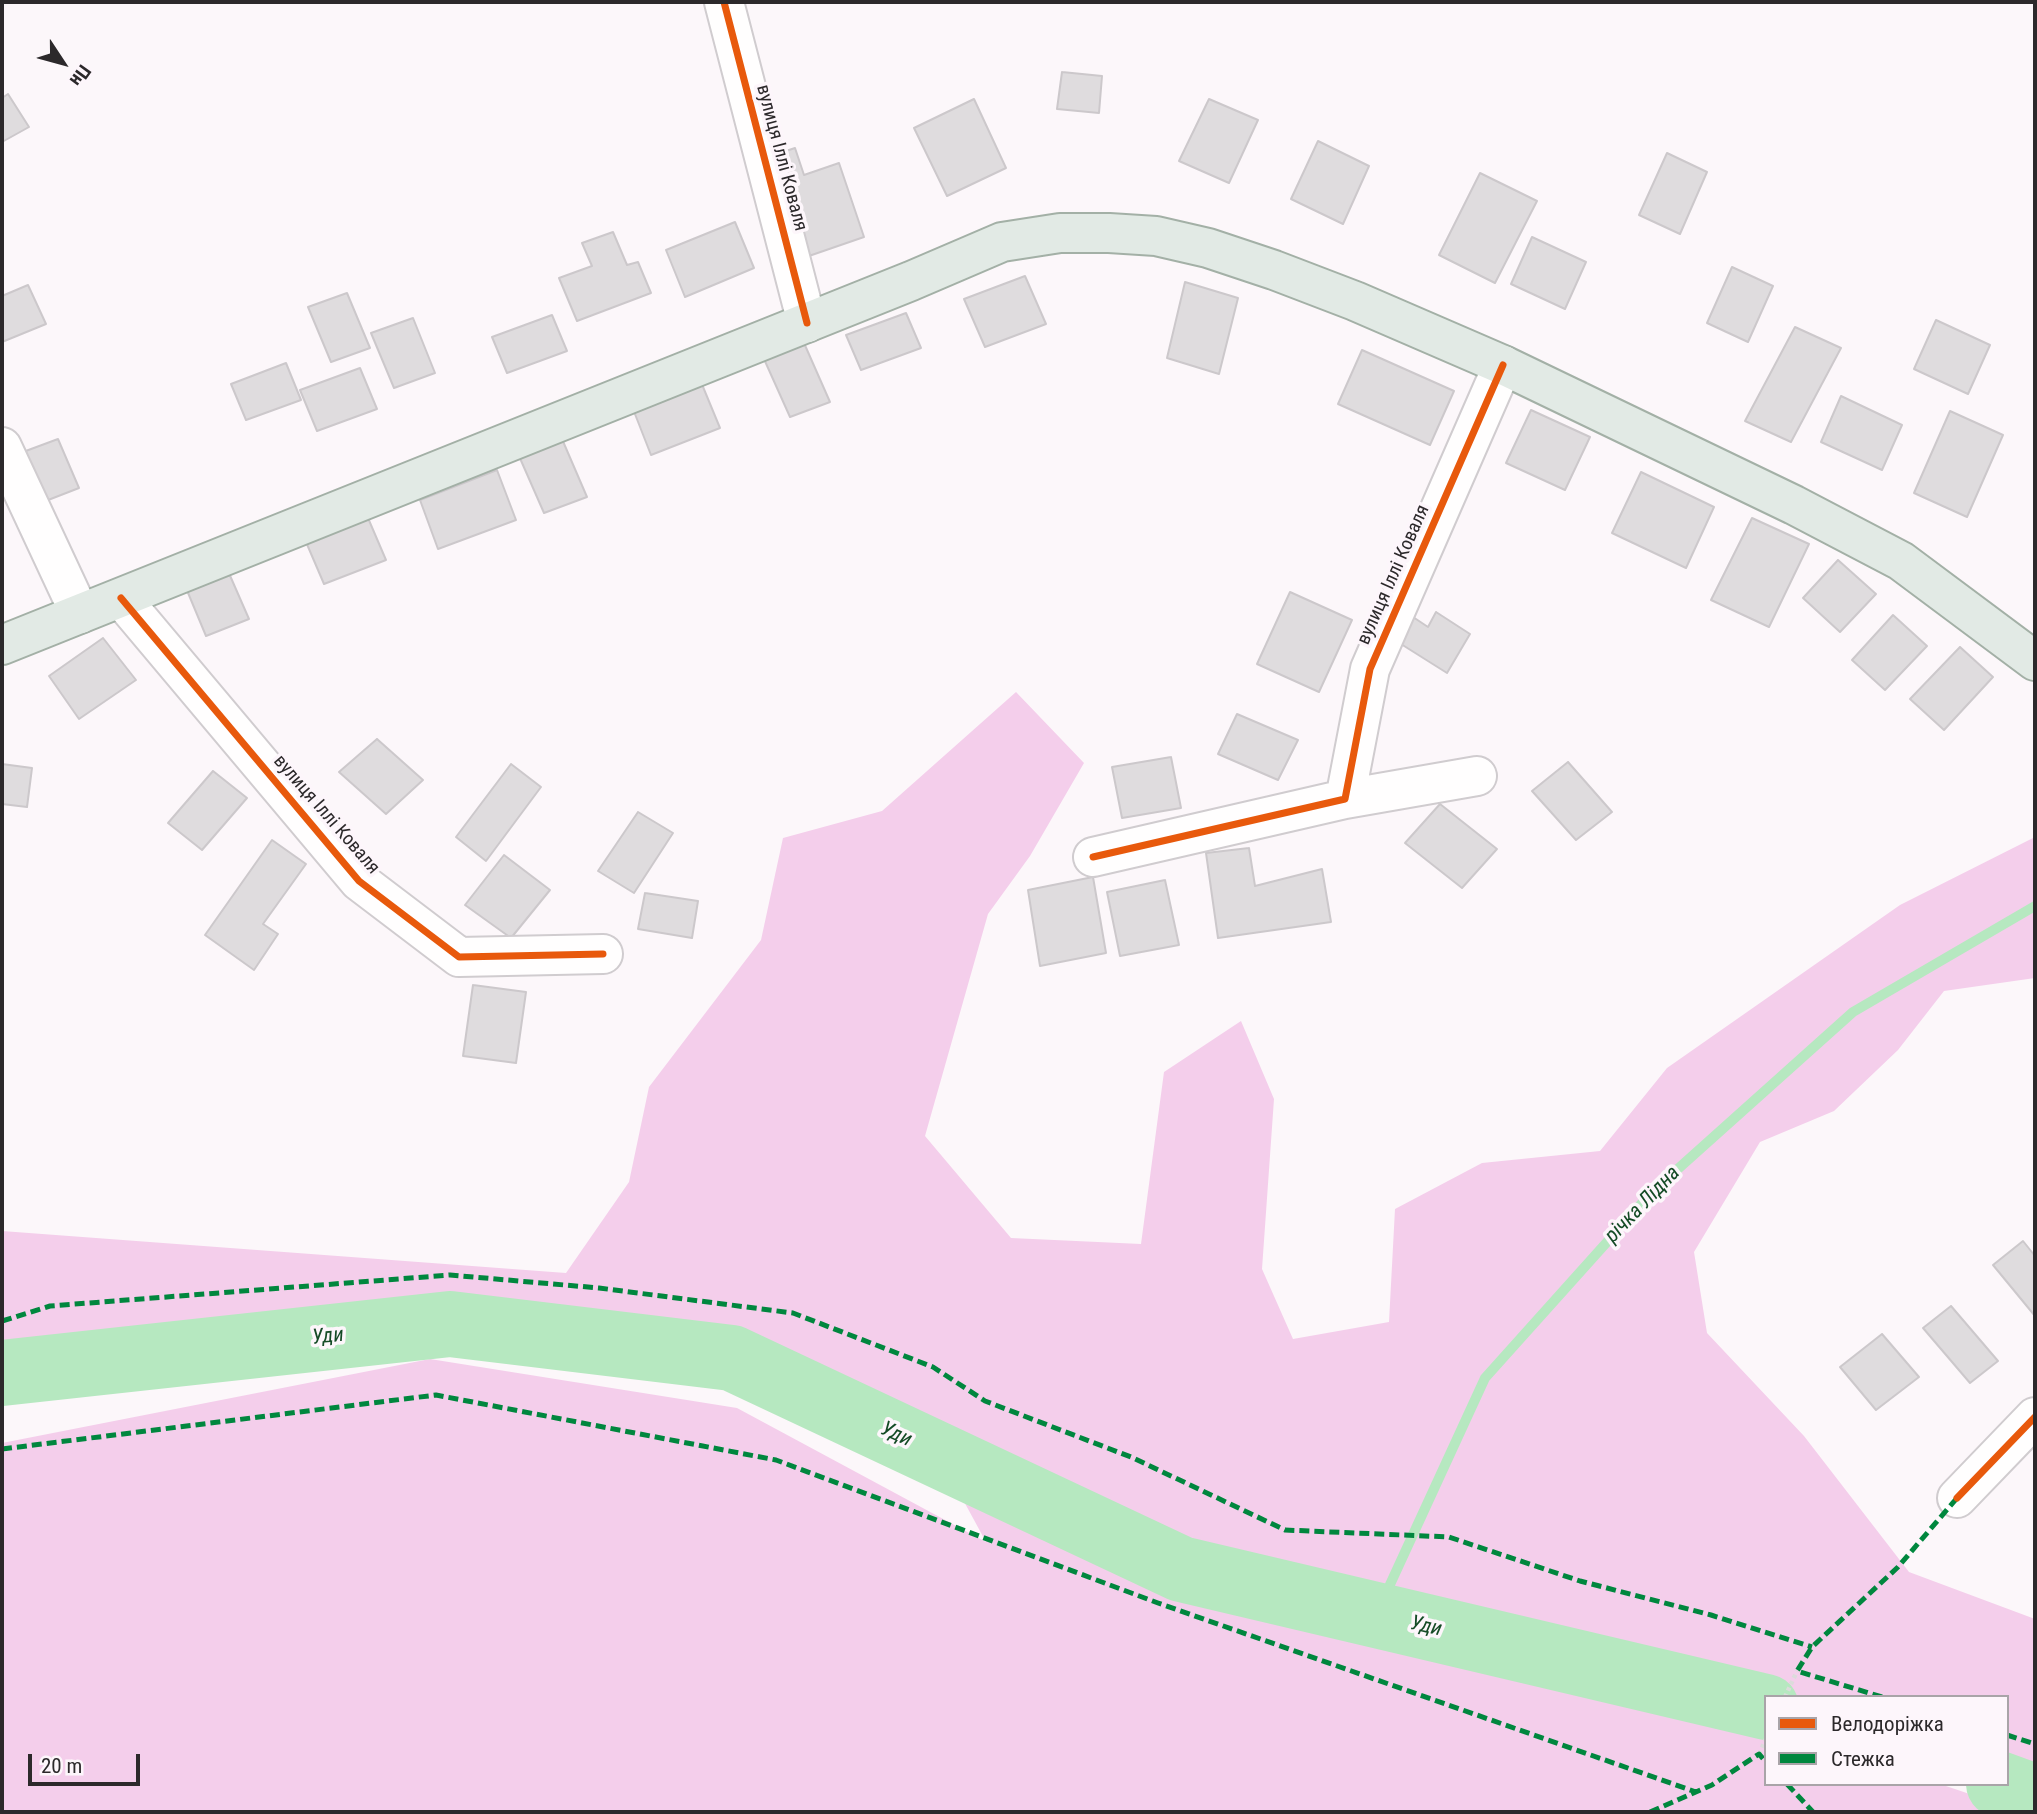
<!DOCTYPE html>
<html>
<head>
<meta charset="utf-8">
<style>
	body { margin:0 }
	#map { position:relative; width:2037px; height:1814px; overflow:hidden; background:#fcf7fa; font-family:"Roboto Condensed",sans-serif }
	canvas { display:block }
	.frame { position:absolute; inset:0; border:4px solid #2c292b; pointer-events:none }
	.legend { position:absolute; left:1764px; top:1695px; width:245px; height:91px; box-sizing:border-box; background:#fdf6fb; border:2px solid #a9a4a8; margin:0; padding:9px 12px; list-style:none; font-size:21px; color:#2c292b }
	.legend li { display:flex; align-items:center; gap:14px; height:35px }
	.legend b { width:35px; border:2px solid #a9a4a8 }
	.north { position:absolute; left:28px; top:28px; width:70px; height:70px; -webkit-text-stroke:5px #fdf6fb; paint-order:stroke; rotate:126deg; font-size:19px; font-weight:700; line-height:28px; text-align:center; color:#2c292b }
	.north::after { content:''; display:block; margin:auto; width:24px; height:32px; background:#2c292b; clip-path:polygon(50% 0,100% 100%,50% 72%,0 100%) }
	.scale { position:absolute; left:28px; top:1754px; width:112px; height:32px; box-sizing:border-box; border:4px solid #2c292b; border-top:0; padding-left:9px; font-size:21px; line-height:24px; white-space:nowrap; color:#2c292b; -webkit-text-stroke:5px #fdf6fb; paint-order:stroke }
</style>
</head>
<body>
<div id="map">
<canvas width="2037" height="1814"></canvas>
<div class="frame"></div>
<ul class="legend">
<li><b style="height:9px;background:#e8590c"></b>Велодоріжка</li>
<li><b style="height:9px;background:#00873e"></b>Стежка</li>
</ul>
<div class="north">Пн</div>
<div class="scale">20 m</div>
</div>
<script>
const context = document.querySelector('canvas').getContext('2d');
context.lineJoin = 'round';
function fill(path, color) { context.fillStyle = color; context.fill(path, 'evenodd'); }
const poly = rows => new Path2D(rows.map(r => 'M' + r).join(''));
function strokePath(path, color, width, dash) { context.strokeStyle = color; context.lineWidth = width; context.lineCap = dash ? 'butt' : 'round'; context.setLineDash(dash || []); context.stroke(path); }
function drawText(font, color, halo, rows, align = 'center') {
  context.font = font + ' "Roboto Condensed",sans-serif'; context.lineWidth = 7; context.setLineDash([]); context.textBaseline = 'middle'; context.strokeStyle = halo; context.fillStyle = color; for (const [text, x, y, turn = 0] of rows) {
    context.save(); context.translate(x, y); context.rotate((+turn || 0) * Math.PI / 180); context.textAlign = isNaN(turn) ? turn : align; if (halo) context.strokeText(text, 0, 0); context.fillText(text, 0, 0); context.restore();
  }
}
const green = poly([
	[1016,692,1084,763,1030,856,988,914,925,1136,1011,1238,1141,1244,1164,1072,1241,1021,1274,1099,1262,1269,1293,1339,1389,1322,1395,1209,1482,1163,1600,1151,1667,1068,1900,905,2035,837,2035,978,1944,991,1898,1050,1834,1111,1760,1142,1694,1252,1707,1333,1804,1436,1909,1572,2035,1619,2035,1783,2007,1774,2007,1697,1766,1697,1766,1699,1688,1675,1183,1551,752,1335,384,1300,16,1347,2,1352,2,1231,566,1273,629,1182,649,1087,761,940,783,838,882,811],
	[430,1359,737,1408,986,1542,949,1474,1190,1585,1759,1723,1766,1725,1766,1784,1940,1784,2023,1812,2,1812,2,1443]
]);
const stream = poly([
	[1376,1615,1485,1378,1651,1193,1853,1012,2035,906]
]);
const river = poly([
	[2,1373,450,1324,732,1358,1181,1569,1766,1707],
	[1999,1784,2035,1797]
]);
const building = poly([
	[1062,72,1102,76,1099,113,1057,109,1062,72],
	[8,94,29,127,2,142,2,98,8,94],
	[974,99,1006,168,947,196,914,128,974,99],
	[1209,99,1258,120,1229,183,1179,161,1209,99],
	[1318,141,1369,166,1343,224,1291,199,1318,141],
	[795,148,804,175,839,163,864,237,806,257,771,156,795,148],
	[1667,153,1707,172,1680,234,1639,215,1667,153],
	[1480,173,1537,201,1495,283,1439,255,1480,173],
	[735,222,754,268,685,297,666,250,735,222],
	[613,232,627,265,638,262,651,293,577,321,559,278,592,266,582,243,613,232],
	[1532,237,1586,262,1565,309,1511,284,1532,237],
	[1732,267,1773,286,1748,342,1707,323,1732,267],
	[1025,276,1046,324,985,347,964,299,1025,276],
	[1185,282,1238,298,1219,374,1167,358,1185,282],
	[28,285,46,324,2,342,2,296,28,285],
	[347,293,370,348,331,362,308,307,347,293],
	[906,313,921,348,861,370,846,335,906,313],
	[552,315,567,351,507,373,492,337,552,315],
	[413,318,435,373,394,388,371,333,413,318],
	[1936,320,1990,345,1968,394,1914,369,1936,320],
	[1795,327,1841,348,1791,442,1745,421,1795,327],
	[804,343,830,402,790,417,764,359,804,343],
	[1362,350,1454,391,1430,445,1338,404,1362,350],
	[286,363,301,400,246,420,231,384,286,363],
	[360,368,377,409,317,431,300,390,360,368],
	[701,382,720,428,651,455,633,409,701,382],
	[1841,396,1902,425,1882,470,1821,442,1841,396],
	[1531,410,1590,437,1565,490,1506,463,1531,410],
	[1950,411,2003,435,1967,517,1914,493,1950,411],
	[58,439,79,488,43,502,23,452,58,439],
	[562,439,587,497,544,513,519,456,562,439],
	[497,470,516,520,438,549,420,500,497,470],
	[1641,472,1714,507,1686,568,1612,533,1641,472],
	[368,518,386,560,324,584,306,542,368,518],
	[1752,518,1809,544,1769,627,1711,600,1752,518],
	[1838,560,1876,594,1840,632,1803,598,1838,560],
	[228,571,249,619,206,636,186,588,228,571],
	[1290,592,1352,620,1319,692,1257,664,1290,592],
	[1436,612,1470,634,1447,673,1393,639,1407,613,1428,627,1436,612],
	[1893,615,1927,646,1885,690,1852,660,1893,615],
	[103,638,136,680,79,719,49,676,103,638],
	[1960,647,1993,677,1944,730,1910,699,1960,647],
	[1237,714,1298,740,1278,780,1218,754,1237,714],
	[377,739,423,780,386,814,339,772,377,739],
	[1171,757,1181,808,1122,818,1112,767,1171,757],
	[1568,762,1612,812,1576,840,1532,791,1568,762],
	[2,764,32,768,27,807,2,804,2,764],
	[511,764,541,787,486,861,456,837,511,764],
	[213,771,247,798,202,850,168,823,213,771],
	[1440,804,1497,849,1462,888,1405,843,1440,804],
	[638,812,673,833,634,893,598,871,638,812],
	[272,840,306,864,263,924,278,934,254,970,205,935,272,840],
	[1249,848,1255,886,1322,869,1331,922,1218,938,1206,853,1249,848],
	[504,855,550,890,511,938,465,905,504,855],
	[1093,877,1106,953,1040,966,1028,890,1093,877],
	[1165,880,1179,945,1120,956,1107,892,1165,880],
	[645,893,698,901,692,938,638,929,645,893],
	[473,985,526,992,516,1063,463,1056,473,985],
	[2023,1241,2035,1256,2035,1316,1993,1265,2023,1241],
	[1951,1306,1998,1361,1970,1383,1923,1328,1951,1306],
	[1882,1334,1919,1377,1876,1410,1840,1367,1882,1334]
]);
const path = poly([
	[1785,1697,1797,1671],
	[1759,1754,1766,1739]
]);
const street = poly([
	[724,2,807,323],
	[2,447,80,614],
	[121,598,359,881,459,957,603,954],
	[1345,799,1477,776],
	[1093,857,1345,799,1370,669,1503,365],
	[1957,1498,2035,1417]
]);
const primary = poly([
	[2,645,911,281,1002,242,1060,233,1109,233,1156,236,1208,248,1274,270,1355,301,1503,365,1794,505,1901,561,2035,661]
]);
const quiet = poly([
	[2,1321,50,1306,450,1275,599,1288,793,1313,933,1367,985,1401,1131,1457,1285,1530,1449,1537,1580,1581,1711,1615,1812,1647],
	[2,1449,436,1395,776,1460,1158,1603,1696,1792],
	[1882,1697,1797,1671,1812,1647,1898,1567,1957,1498],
	[2007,1735,2035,1744],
	[1787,1784,1813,1812],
	[1650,1812,1712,1785,1759,1754,1766,1762]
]);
const cycleway = poly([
	[724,2,807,323],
	[121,598,359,881,459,957,603,954],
	[1093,857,1345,799,1370,669,1503,365],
	[1957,1498,2035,1417]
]);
const streetNames = [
	["вулиця Іллі Коваля",781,158,75],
	["вулиця Іллі Коваля",1394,575,-66],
	["вулиця Іллі Коваля",326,815,49]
];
const waterNames = [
	["річка Лідна",1643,1205,-46],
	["Уди",328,1337,-6],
	["Уди",896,1435,25],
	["Уди",1426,1627,13]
];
fill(green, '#f4ceeb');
strokePath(stream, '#b6e8c0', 10);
strokePath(river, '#b6e8c0', 66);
fill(building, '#dfdcde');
strokePath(building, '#ccc8cb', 2);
strokePath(street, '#d0cccf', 42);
strokePath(primary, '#a3b0a6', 42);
strokePath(path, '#dcdbdb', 4.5, [3.5, 3.5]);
strokePath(street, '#fffefe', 38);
strokePath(primary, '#e2eae5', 38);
strokePath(quiet, '#00873e', 5, [10, 5]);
strokePath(cycleway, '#e8590c', 7);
drawText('19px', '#2c292b', '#fdf6fb', streetNames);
drawText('italic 21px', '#154b26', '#fdf6fb', waterNames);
</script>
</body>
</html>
